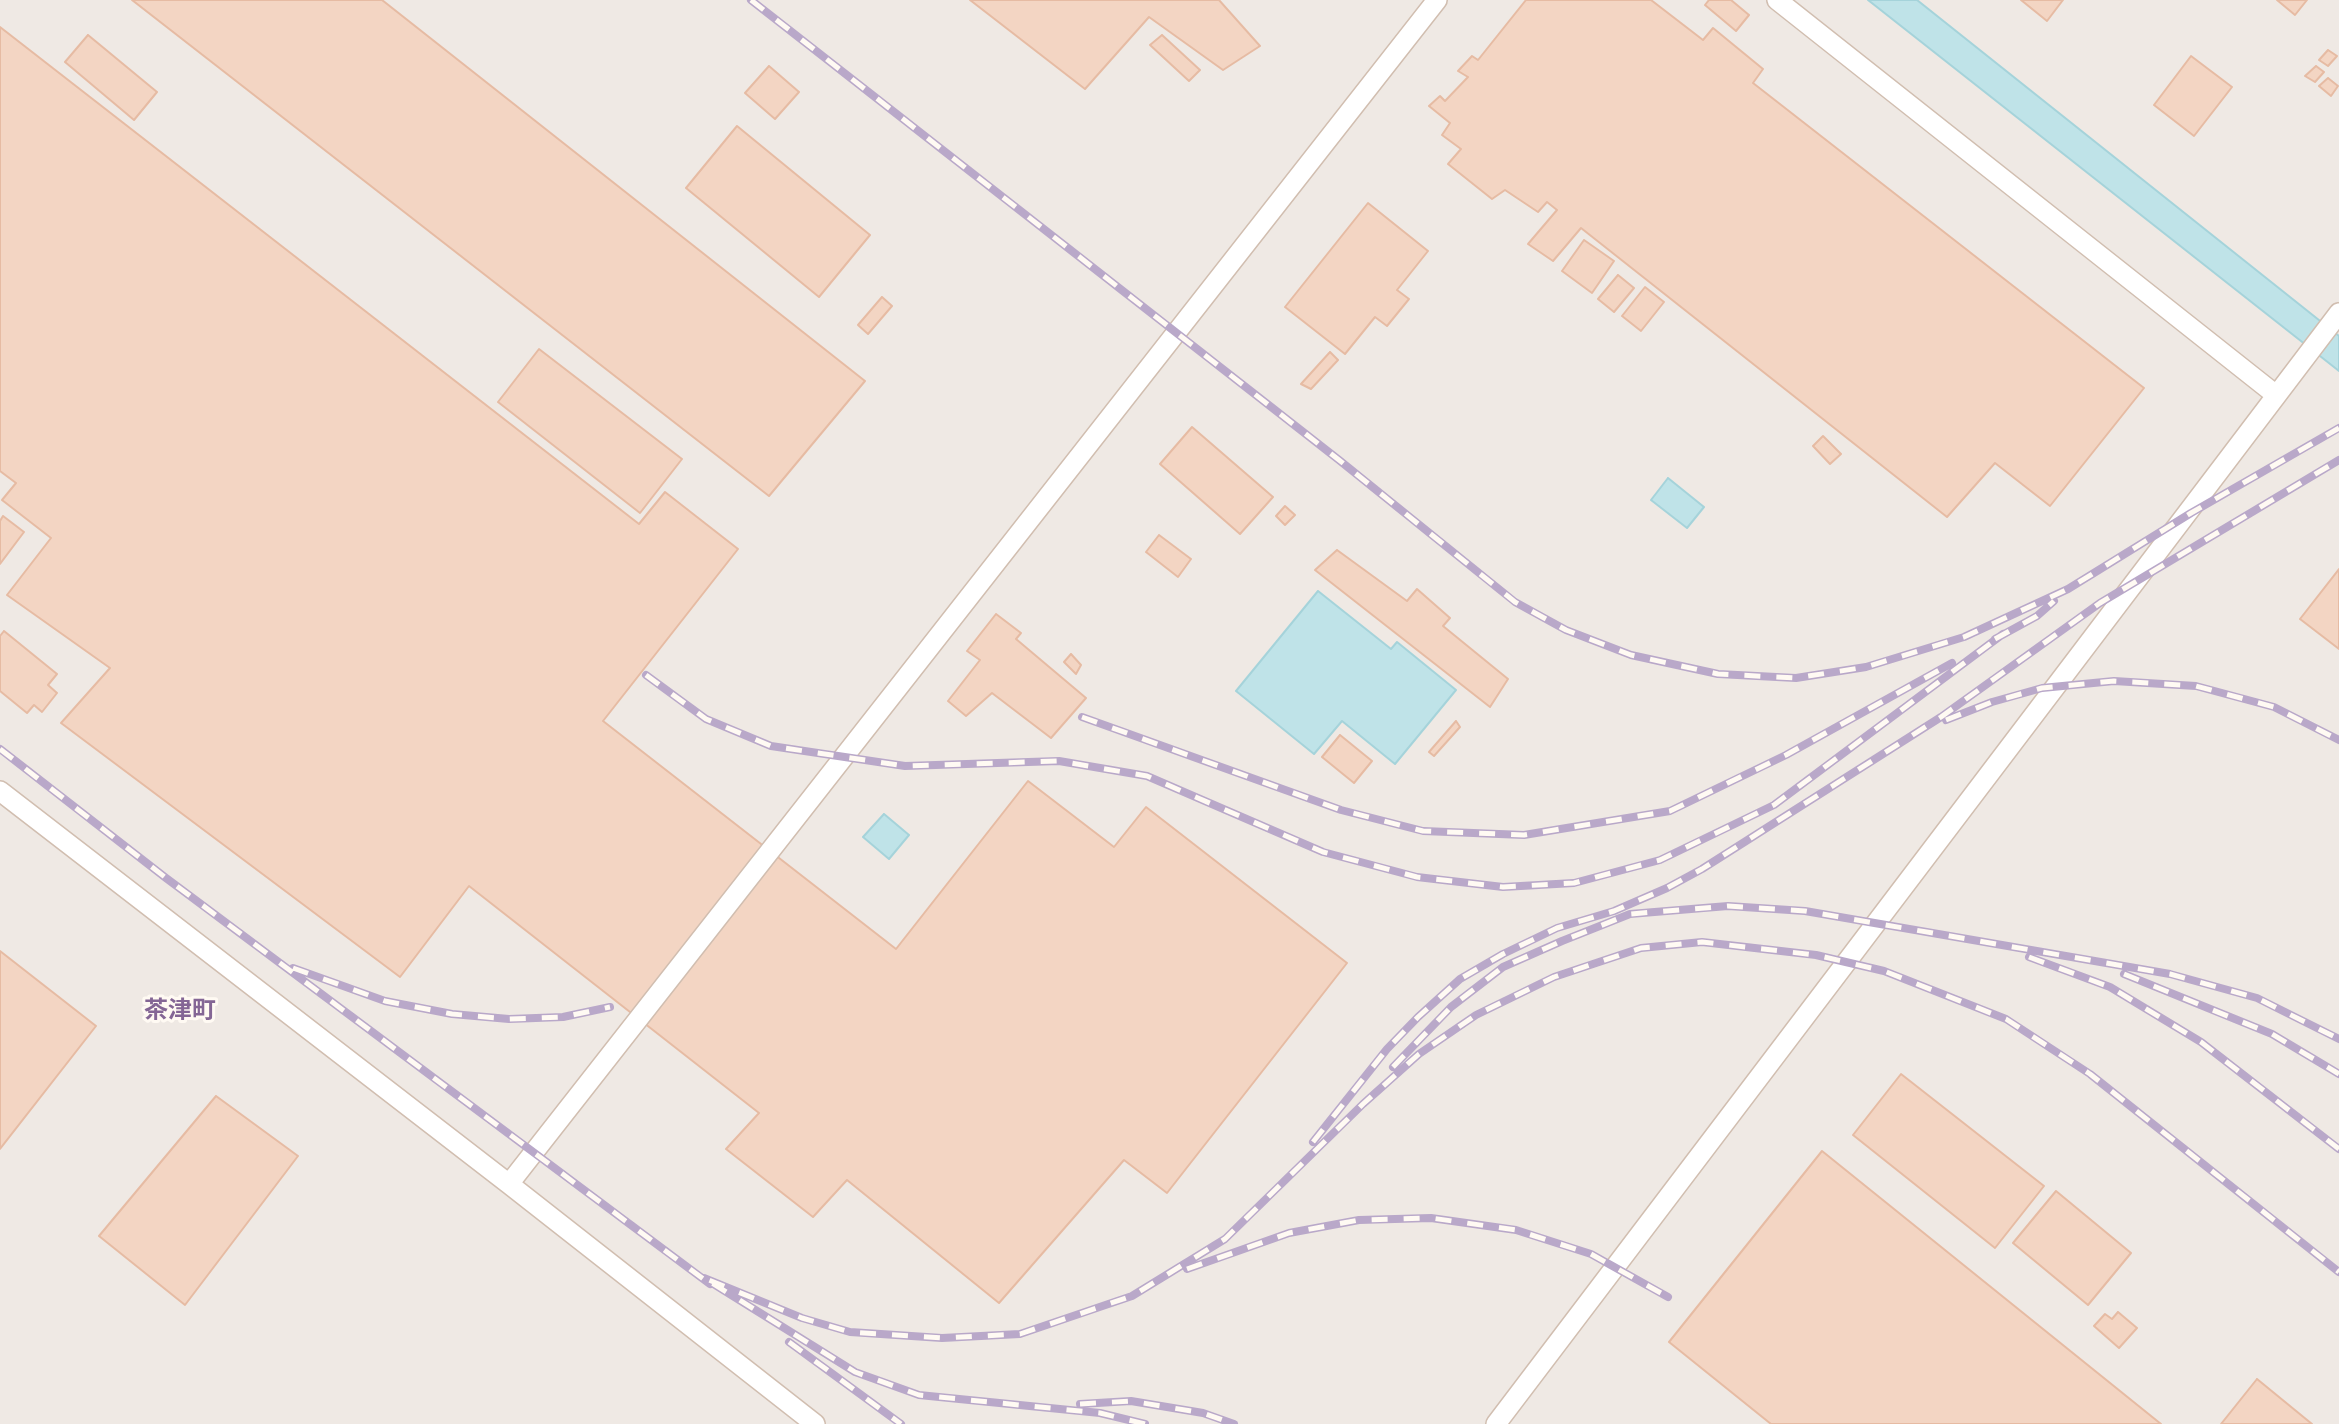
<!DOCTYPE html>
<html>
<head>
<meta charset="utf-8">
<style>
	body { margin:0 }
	canvas { display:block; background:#fdf6ec }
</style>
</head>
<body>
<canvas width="2339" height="1424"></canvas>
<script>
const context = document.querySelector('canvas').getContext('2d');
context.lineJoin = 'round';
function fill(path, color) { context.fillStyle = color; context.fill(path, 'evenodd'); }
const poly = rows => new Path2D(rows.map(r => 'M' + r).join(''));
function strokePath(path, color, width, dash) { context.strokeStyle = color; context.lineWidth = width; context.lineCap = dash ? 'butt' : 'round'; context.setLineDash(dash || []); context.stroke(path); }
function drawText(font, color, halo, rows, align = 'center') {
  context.font = font + ' "Fira Sans","Noto Sans JP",sans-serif'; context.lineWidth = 6; context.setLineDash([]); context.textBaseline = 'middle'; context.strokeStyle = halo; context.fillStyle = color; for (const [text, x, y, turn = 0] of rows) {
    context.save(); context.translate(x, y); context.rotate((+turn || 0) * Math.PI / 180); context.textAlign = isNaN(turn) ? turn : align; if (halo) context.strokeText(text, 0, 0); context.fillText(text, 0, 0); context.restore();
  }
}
const industrial = poly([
	[0,0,2339,0,2339,1424,0,1424]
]);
const water = poly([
	[1868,0,1917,0,2339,336,2339,371,1868,0],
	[1668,478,1704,507,1687,528,1651,500,1668,478],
	[1318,591,1391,649,1397,642,1456,690,1395,764,1342,721,1314,754,1236,691,1318,591],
	[884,814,909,835,889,859,863,837,884,814]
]);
const building = poly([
	[132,0,382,0,865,381,769,496,132,0],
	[970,0,1219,0,1260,46,1223,70,1149,17,1085,89,970,0],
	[1526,0,1651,0,1703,40,1713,28,1763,69,1753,83,2144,388,2050,506,1995,463,1947,517,1581,228,1553,261,1528,244,1557,210,1547,202,1538,212,1505,190,1492,199,1448,164,1461,149,1442,135,1450,123,1429,106,1440,96,1445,101,1468,77,1458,71,1472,56,1478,60,1526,0],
	[1709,0,1731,0,1749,15,1736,31,1705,5,1709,0],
	[2021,0,2063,0,2047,21,2021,0],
	[2277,0,2307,0,2295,15,2277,0],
	[0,27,639,524,665,492,738,549,603,721,896,949,1028,781,1114,847,1146,807,1347,963,1167,1193,1124,1160,999,1303,847,1180,813,1217,726,1149,759,1113,469,886,400,977,61,723,110,668,7,595,51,538,2,500,16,483,0,471,0,27],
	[88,35,157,92,134,120,65,62,88,35],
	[1162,35,1200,70,1189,81,1150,45,1162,35],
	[2328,50,2337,56,2328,66,2319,60,2328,50],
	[2191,56,2232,87,2194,136,2154,105,2191,56],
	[769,66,799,92,775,119,745,93,769,66],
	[2316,66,2324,72,2315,82,2305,76,2316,66],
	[2328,78,2338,86,2331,96,2319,86,2328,78],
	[737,126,870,235,819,297,686,188,737,126],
	[1368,203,1428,251,1397,290,1409,299,1387,326,1375,317,1345,354,1285,307,1368,203],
	[1584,240,1614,261,1592,293,1562,271,1584,240],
	[1618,275,1634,288,1614,312,1598,299,1618,275],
	[1645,287,1664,302,1641,331,1622,316,1645,287],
	[882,297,892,306,868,334,858,325,882,297],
	[539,349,682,459,640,513,498,402,539,349],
	[1330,352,1338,360,1311,389,1301,384,1330,352],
	[1192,427,1273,497,1240,534,1160,464,1192,427],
	[1823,436,1841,454,1830,464,1813,446,1823,436],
	[1285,506,1295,515,1285,525,1276,516,1285,506],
	[3,516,24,532,0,564,0,521,3,516],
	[1159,535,1191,559,1178,577,1146,552,1159,535],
	[1337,550,1407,601,1417,589,1450,618,1443,626,1508,679,1490,707,1315,570,1337,550],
	[2339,569,2339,649,2300,619,2339,569],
	[996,614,1021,633,1016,639,1086,698,1051,738,992,693,966,716,948,701,980,660,967,651,996,614],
	[4,631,57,674,48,685,57,693,42,712,34,705,27,713,0,691,0,636,4,631],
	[1071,654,1081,665,1076,674,1064,662,1071,654],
	[1456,721,1460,727,1434,756,1429,752,1456,721],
	[1340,735,1372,761,1354,783,1322,757,1340,735],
	[0,951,96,1026,0,1149,0,951],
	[1901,1074,2044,1186,1995,1248,1853,1135,1901,1074],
	[216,1096,298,1156,185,1305,99,1236,216,1096],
	[1822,1151,2161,1424,1771,1424,1669,1342,1822,1151],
	[2056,1191,2131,1253,2088,1305,2013,1243,2056,1191],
	[2118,1312,2137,1328,2119,1348,2094,1326,2105,1314,2112,1319,2118,1312],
	[2257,1379,2312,1424,2221,1424,2257,1379]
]);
const service = poly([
	[1777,0,2276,395],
	[0,791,509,1184,815,1424],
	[509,1184,1437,0],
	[1496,1424,2339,313]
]);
const rail = poly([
	[751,0,1339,460,1515,602,1566,630,1631,655,1718,674,1796,678,1866,667,1964,637,2068,589,2191,513,2339,428],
	[1995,639,2037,616,2054,601],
	[646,675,706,719,771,746,905,766,1059,761,1147,776,1323,852,1417,877,1503,887,1574,883,1660,860,1774,805,2003,634],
	[1082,717,1341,810,1423,831,1524,835,1670,811,1786,755,1952,663],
	[1946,720,1992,702,2042,688,2114,681,2196,686,2274,707,2339,740],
	[0,749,166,878,710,1284],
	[2029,957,2110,987,2201,1042,2339,1149],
	[293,968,385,1001,452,1014,509,1019,563,1017,610,1007],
	[2124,974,2272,1034,2339,1074],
	[1393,1067,1451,1007,1503,967,1562,941,1630,914,1728,906,1805,911,2170,974,2257,998,2339,1039],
	[1313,1142,1387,1049,1418,1017,1460,979,1503,954,1557,928,1614,911,1667,888,1702,869,1941,717,2100,603,2339,460],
	[1187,1269,1289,1233,1359,1220,1431,1218,1516,1230,1591,1254,1668,1297],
	[789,1342,901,1424],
	[1080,1404,1131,1401,1203,1413,1234,1424],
	[1145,1424,1100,1413,919,1395,855,1372,704,1278,802,1318,850,1332,942,1338,1020,1334,1132,1296,1225,1239,1363,1104,1419,1054,1476,1015,1554,977,1641,948,1702,942,1816,955,1884,971,2006,1019,2090,1074,2339,1272]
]);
const neighbourhoodNames = [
	["茶津町",180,1011]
];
fill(industrial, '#efe9e4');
fill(water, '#bfe3e8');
strokePath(water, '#a5d3da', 2);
fill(building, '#f3d5c3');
strokePath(building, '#e6bba3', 2);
strokePath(service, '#d1beb0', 22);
strokePath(service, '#fff', 19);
strokePath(rail, '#b9a8c9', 8);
strokePath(rail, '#fffaf3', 5, [16]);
drawText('bold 24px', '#846695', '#fffaf3', neighbourhoodNames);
</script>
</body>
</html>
